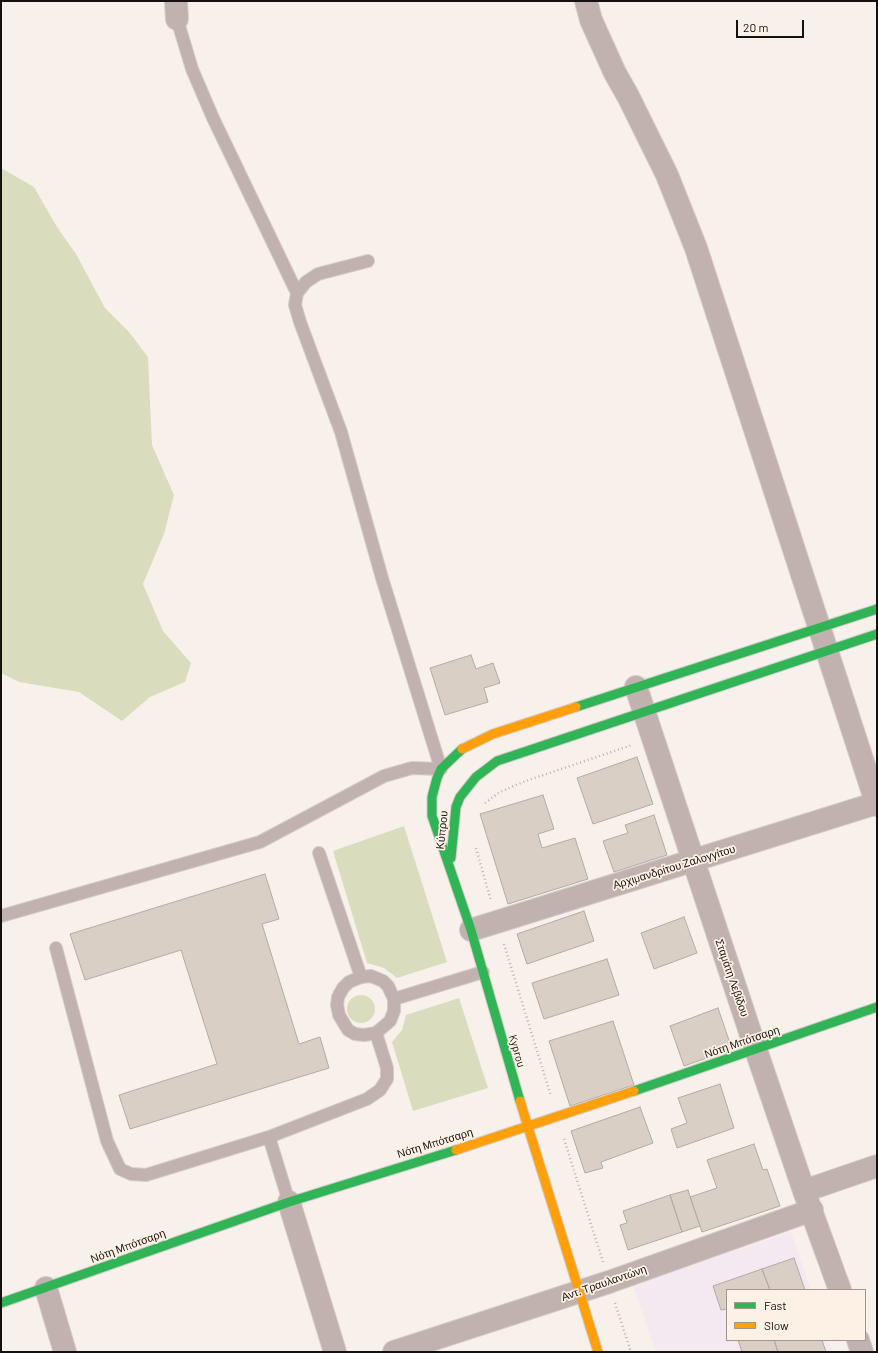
<!DOCTYPE html>
<html>
<head>
<meta charset="utf-8">
<style>
	body { margin:0 }
	#map { position:relative; width:878px; height:1353px; overflow:hidden; background:#f8f1eb; font-family:Barlow,sans-serif }
	canvas { display:block }
	.frame { position:absolute; inset:0; border:2px solid #15110e; pointer-events:none }
	.legend { position:absolute; left:726px; top:1289px; width:140px; height:52px; box-sizing:border-box; background:#fdf1e6; border:1px solid #a09790; margin:0; padding:5px 7px; list-style:none; font-size:12px; color:#15110e }
	.legend li { display:flex; align-items:center; gap:8px; height:20px }
	.legend b { width:20px; border:1px solid #a09790 }
	.scale { position:absolute; left:736px; top:20px; width:68px; height:18px; box-sizing:border-box; border:2px solid #15110e; border-top:0; padding-left:5px; font-size:12px; line-height:14px; white-space:nowrap; color:#15110e; -webkit-text-stroke:3px #fdf1e6; paint-order:stroke }
</style>
</head>
<body>
<div id="map">
<canvas width="878" height="1353"></canvas>
<div class="frame"></div>
<ul class="legend">
<li><b style="height:5px;background:#30b455"></b>Fast</li>
<li><b style="height:5px;background:#ff9f0a"></b>Slow</li>
</ul>
<div class="scale">20 m</div>
</div>
<script>
const context = document.querySelector('canvas').getContext('2d');
context.lineJoin = 'round';
function fill(path, color) { context.fillStyle = color; context.fill(path, 'evenodd'); }
const poly = rows => new Path2D(rows.map(r => 'M' + r).join(''));
function strokePath(path, color, width, dash) { context.strokeStyle = color; context.lineWidth = width; context.lineCap = dash ? 'butt' : 'round'; context.setLineDash(dash || []); context.stroke(path); }
function drawText(font, color, halo, rows, align = 'center') {
  context.font = font + ' Barlow,sans-serif'; context.lineWidth = 3.5; context.setLineDash([]); context.textBaseline = 'middle'; context.strokeStyle = halo; context.fillStyle = color; for (const [text, x, y, turn = 0] of rows) {
    context.save(); context.translate(x, y); context.rotate((+turn || 0) * Math.PI / 180); context.textAlign = isNaN(turn) ? turn : align; if (halo) context.strokeText(text, 0, 0); context.fillText(text, 0, 0); context.restore();
  }
}
const education = poly([
	[791,1232,811,1290,727,1290,727,1340,828,1340,833,1352,656,1352,633,1285]
]);
const green = poly([
	[1,168,34,187,57,227,76,254,105,308,129,332,148,357,152,445,174,495,164,534,143,584,163,631,191,663,185,682,150,697,122,721,79,692,19,682,1,673],
	[404,826,447,962,397,978,384,968,367,963,333,851],
	'347 1009a14 14 0 1 1 28 0a14 14 0 1 1-28 0Z',
	[459,998,488,1088,413,1111,392,1042,402,1030,406,1015]
]);
const building = poly([
	[471,655,476,669,493,663,500,683,484,688,488,702,445,715,430,668,471,655],
	[637,757,653,804,593,824,577,778,637,757],
	[543,795,554,829,538,834,542,848,575,838,588,879,508,904,480,814,543,795],
	[654,815,667,855,614,872,603,841,628,833,625,825,654,815],
	[265,874,279,919,262,924,299,1044,320,1037,329,1068,130,1129,119,1095,217,1064,181,950,85,980,70,934,265,874],
	[584,911,594,941,527,964,517,934,584,911],
	[684,917,697,953,654,969,641,933,684,917],
	[607,959,619,995,544,1019,532,983,607,959],
	[718,1008,732,1049,684,1066,670,1026,718,1008],
	[613,1021,634,1085,570,1106,549,1041,613,1021],
	[720,1084,734,1128,677,1148,671,1129,687,1123,678,1098,720,1084],
	[640,1107,653,1143,601,1162,603,1168,585,1173,571,1131,640,1107],
	[754,1144,763,1170,767,1169,780,1206,702,1232,690,1197,717,1188,707,1160,754,1144],
	[688,1190,700,1226,682,1232,670,1195,688,1190],
	[670,1195,682,1232,628,1250,620,1225,627,1223,623,1211,670,1195],
	[794,1258,805,1290,770,1290,762,1269,794,1258],
	[762,1269,770,1290,727,1290,727,1309,721,1310,713,1286,762,1269],
	[738,1340,774,1340,778,1352,742,1352,738,1340],
	[774,1340,822,1340,826,1352,778,1352,774,1340]
]);
const path = poly([
	[485,803,500,792,523,782,632,745],
	[476,848,491,901],
	[504,944,551,1096],
	[564,1139,603,1262],
	[615,1303,631,1352]
]);
const lane = poly([
	[177,19,192,69,213,118,297,293],
	[1,916,260,842,384,776,412,768,441,769,382,578,341,432,300,322,295,305,297,293,306,282,318,274,368,261],
	[56,948,107,1141,120,1169,131,1174,146,1175,269,1137,289,1202],
	[361,977,349,982,343,988,338,997,337,1005,339,1015,348,1030,355,1034,364,1035,376,1033],
	[394,999,483,972],
	[269,1137,367,1099,380,1090,387,1079,387,1068,376,1033,390,1021,394,1011,394,999,388,986,383,981,371,976,361,977,319,853]
]);
const street = poly([
	[176,1,177,19],
	[586,1,591,20,615,73,628,96,667,175,696,248,877,805],
	[636,687,756,1050,804,1191,840,1290],
	[471,930,877,803],
	[804,1191,877,1166],
	[289,1202,335,1352],
	[46,1288,65,1352],
	[858,1340,862,1352],
	[394,1352,609,1282,812,1210]
]);
const fast = poly([
	[576,707,877,609],
	[462,749,441,769,437,778,432,797,432,816,471,930,520,1101],
	[451,858,456,807,460,797,476,777,497,761,877,634],
	[634,1091,877,1007],
	[1,1303,289,1202,456,1150]
]);
const slow = poly([
	[462,749,493,734,576,707],
	[520,1101,598,1352],
	[456,1150,634,1091]
]);
const streetNames = [
	["Κύπρου",442,830,-84],
	["Αρχιμανδρίτου Ζαλογγίτου",674,867,-17],
	["Σταμάτη Λεβίδου",732,978,71],
	["Νότη Μπότσαρη",742,1042,-19],
	["Kyprou",517,1051,74],
	["Νότη Μπότσαρη",435,1143,-17],
	["Νότη Μπότσαρη",128,1246,-20],
	["Αντ. Τραυλαντώνη",604,1283,-19]
];
fill(education, '#f5e9f1');
fill(green, '#d9ddbe');
fill(building, '#dacfc4');
strokePath(building, '#b0aba6', 1);
strokePath(lane, '#d3cdc8', 14);
strokePath(street, '#d3cdc8', 24);
strokePath(fast, '#d3cdc8', 11);
strokePath(slow, '#d3cdc8', 11);
strokePath(path, '#bbb0ad', 2.5, [1, 3]);
strokePath(lane, '#c1b1af', 12);
strokePath(street, '#c1b1af', 22);
strokePath(fast, '#30b455', 9);
strokePath(slow, '#ff9f0a', 9);
drawText('11px', '#15110e', '#fdf1e6', streetNames);
</script>
</body>
</html>
